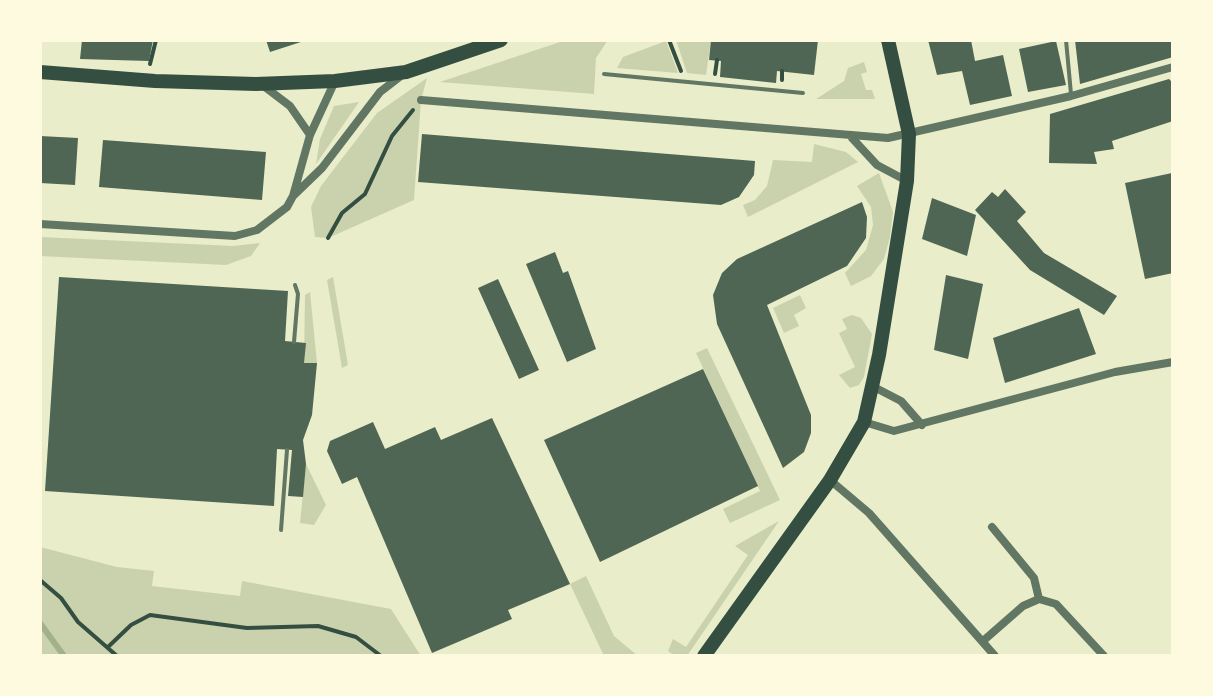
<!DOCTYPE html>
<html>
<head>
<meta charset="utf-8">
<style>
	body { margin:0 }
	#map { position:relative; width:1213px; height:696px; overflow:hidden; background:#e9edc9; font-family:Overpass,sans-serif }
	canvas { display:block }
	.frame { position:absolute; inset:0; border:42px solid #fefae0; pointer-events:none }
</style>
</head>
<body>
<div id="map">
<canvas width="1213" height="696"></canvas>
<div class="frame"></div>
</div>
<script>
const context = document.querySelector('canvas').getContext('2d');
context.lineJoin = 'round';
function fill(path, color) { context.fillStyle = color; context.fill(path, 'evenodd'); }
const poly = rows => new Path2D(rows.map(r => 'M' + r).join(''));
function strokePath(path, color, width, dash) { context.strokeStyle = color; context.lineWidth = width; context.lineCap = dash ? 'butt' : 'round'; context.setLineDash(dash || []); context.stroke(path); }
const green = poly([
	[566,40,608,40,596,58,594,94,440,82],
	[676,40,711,40,706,75,687,73],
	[666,41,678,73,617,68,623,57],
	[864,62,867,72,861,74,866,90,872,90,875,99,816,99,844,81,848,68],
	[427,78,421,100,414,200,328,238,315,237,311,207,321,186,377,113],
	[359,102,316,164,320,139,334,106],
	[814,144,846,152,858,162,748,217,743,205,755,200,767,186,773,160,812,162],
	[879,173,893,212,890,237,884,259,871,276,851,286,845,273,866,250,873,225,871,207,857,186],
	[40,237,233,246,260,243,251,256,226,265,40,256],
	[333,277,348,365,342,368,327,280],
	[310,292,317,363,304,363,305,295],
	[800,295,806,308,794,315,799,326,784,333,773,308],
	[852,315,861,318,872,334,864,377,859,385,850,388,839,375,855,367,839,333,847,329,842,319],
	[707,348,780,500,730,523,723,509,760,491,696,353],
	[306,464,326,505,314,525,300,523],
	[779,521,687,656,675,656,668,651,673,639,686,647,748,555,735,546],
	[40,547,117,567,154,571,152,586,240,596,242,581,391,609,421,656,40,656],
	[586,576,614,636,638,656,604,656,570,584]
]);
const stream = poly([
	[40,623,64,656]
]);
const building = poly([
	[82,40,153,40,149,61,80,59],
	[266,40,304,40,304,41,270,52],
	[711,40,818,40,814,75,777,71,776,83,720,77,721,61,709,60],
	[928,40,971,40,975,61,1003,55,1012,96,970,105,962,71,937,75],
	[1075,40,1173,40,1173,57,1080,84],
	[1056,41,1066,85,1028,92,1019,49],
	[1169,79,1173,83,1173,121,1112,141,1114,149,1094,152,1097,164,1049,163,1050,114],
	[422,134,755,161,754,175,739,197,721,205,418,182],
	[40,136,78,138,75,185,40,183],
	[103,140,266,152,262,200,99,187],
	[1172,173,1173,273,1145,279,1125,183],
	[1005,189,1026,212,1017,221,1044,253,1117,296,1104,315,1030,270,975,210,992,192,998,197],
	[932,198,976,215,967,256,922,239],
	[862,202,867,217,866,238,847,266,767,305,811,415,811,433,804,452,783,468,717,324,713,295,722,273,737,259],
	[555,252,563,273,568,271,596,349,567,362,526,264],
	[946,275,983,284,968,359,934,350],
	[59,277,288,291,285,341,306,343,304,363,317,363,312,415,303,440,306,464,303,497,288,496,292,450,277,449,274,506,45,491],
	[498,279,539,370,519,379,478,288],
	[1079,308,1096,354,1005,383,993,338],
	[703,369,758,486,600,562,544,440],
	[492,418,570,584,508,610,512,619,432,653,357,477,342,484,327,451,330,441,373,422,385,449,435,427,441,440]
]);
const path = poly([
	[669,40,681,71],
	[150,64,156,40],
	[715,74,717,60],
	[782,80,782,71],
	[328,238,342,213,365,194,392,136,413,110],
	[40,580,61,598,78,622,117,656],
	[108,647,131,625,150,615,247,628,318,626,356,637,381,656]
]);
const service = poly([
	[1066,40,1071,94],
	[604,74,803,93],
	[294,342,298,294,295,285],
	[281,530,287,450]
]);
const minor = poly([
	[265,87,290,106,310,135],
	[421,100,888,138,1071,96,1173,67],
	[852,138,877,165,907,181],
	[294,195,322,168,380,92,402,75],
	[40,224,235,236,257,230,287,207,293,196,310,135,335,81],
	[872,386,901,401,922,425],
	[864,422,894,431,1115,372,1173,362],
	[830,480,869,513,995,656],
	[992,527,1034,578,1039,599],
	[983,641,1023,606,1039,599,1056,604,1104,656]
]);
const primary = poly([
	[40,72,155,81,256,84,335,81,406,72,501,40],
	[704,656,830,480,864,422,879,355,907,181,909,134,888,40]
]);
fill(green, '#cad2ad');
strokePath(stream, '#a3b18a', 6);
fill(building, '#4f6655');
strokePath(path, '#344e41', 4);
strokePath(service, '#617663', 4);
strokePath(minor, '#617663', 8);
strokePath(primary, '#344e41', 14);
</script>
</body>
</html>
